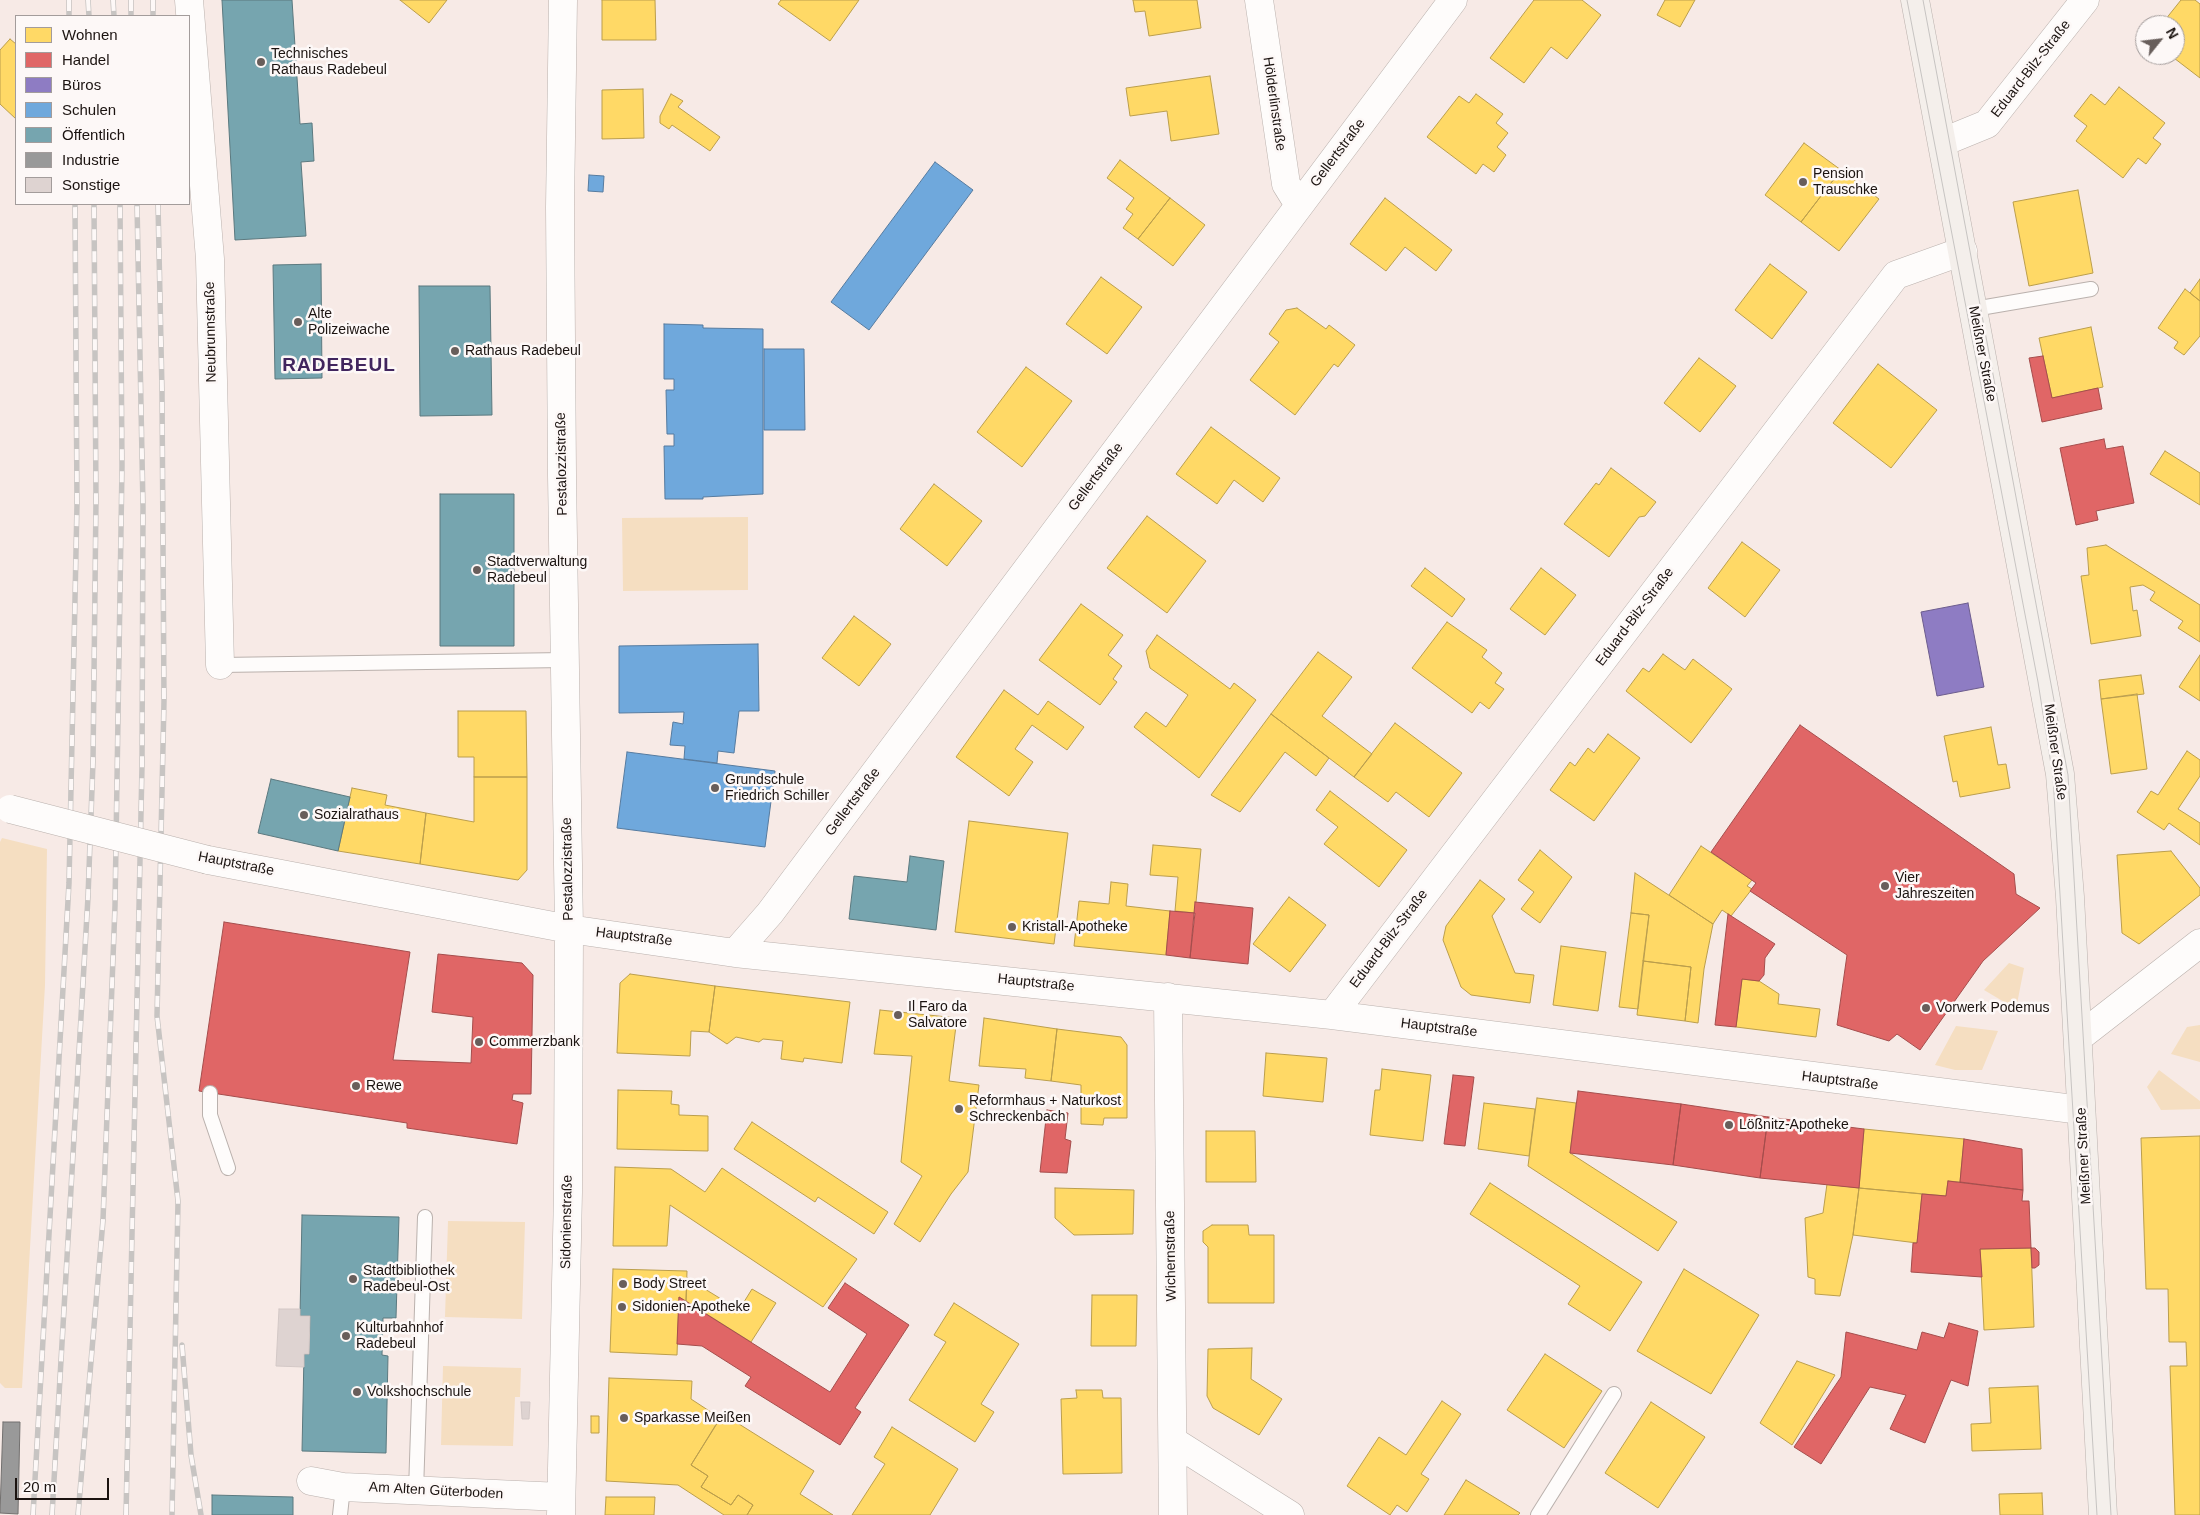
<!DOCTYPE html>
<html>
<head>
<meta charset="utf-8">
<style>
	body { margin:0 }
	#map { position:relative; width:2200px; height:1515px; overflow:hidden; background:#f7eae6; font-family:Arial,sans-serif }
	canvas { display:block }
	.legend { position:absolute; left:15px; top:15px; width:175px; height:190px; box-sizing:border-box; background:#fdf8f7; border:1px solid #a39c9b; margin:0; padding:6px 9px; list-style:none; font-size:15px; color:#1b1310 }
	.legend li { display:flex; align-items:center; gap:10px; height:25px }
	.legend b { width:25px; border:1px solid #a39c9b }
	.north { position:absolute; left:2135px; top:15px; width:50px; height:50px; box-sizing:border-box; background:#fdf8f7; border:1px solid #a39c9b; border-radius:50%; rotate:61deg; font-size:14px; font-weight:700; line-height:20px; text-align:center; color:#1b1310 }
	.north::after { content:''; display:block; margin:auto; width:18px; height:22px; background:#685e5b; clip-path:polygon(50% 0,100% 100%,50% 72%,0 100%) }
	.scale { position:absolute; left:15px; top:1478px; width:94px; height:22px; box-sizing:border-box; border:2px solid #1b1310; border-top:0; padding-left:6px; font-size:15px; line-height:18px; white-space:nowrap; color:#1b1310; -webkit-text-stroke:4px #fdf8f7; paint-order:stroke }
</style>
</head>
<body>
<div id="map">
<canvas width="2200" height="1515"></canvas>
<ul class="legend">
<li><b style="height:14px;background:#ffd966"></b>Wohnen</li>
<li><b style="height:14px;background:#e06666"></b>Handel</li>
<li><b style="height:14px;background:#8e7cc3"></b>Büros</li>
<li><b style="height:14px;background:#6fa8dc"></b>Schulen</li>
<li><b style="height:14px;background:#76a5af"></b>Öffentlich</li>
<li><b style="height:14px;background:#999"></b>Industrie</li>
<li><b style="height:14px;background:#ded3d1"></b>Sonstige</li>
</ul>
<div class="north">N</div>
<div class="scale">20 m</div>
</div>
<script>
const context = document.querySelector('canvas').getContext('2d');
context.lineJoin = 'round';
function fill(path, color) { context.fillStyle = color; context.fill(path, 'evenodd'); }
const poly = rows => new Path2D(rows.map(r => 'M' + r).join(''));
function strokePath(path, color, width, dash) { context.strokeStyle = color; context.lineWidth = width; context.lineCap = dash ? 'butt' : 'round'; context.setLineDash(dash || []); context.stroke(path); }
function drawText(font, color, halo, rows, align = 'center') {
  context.font = font + ' Arial,sans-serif'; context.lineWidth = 5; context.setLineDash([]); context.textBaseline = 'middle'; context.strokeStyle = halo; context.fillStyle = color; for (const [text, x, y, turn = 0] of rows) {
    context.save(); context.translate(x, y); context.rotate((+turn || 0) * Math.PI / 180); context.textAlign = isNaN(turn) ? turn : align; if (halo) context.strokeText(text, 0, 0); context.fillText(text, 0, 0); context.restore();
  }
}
const green = poly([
	[748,517,748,590,623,591,622,518],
	[2,838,47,849,45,985,22,1388,5,1388,0,1383,0,842],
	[2009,963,2024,968,2016,1009,1984,990],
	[2200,1025,2200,1062,2171,1054,2187,1027],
	[1956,1026,1998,1031,1982,1070,1955,1070,1935,1065],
	[2159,1070,2200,1101,2200,1109,2161,1110,2147,1087],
	[448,1221,525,1222,522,1319,445,1317],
	[443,1366,521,1368,520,1397,515,1397,513,1446,441,1445]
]);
const homes = poly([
	[400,0,447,0,429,23,400,0],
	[602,0,655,0,656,40,602,40,602,0],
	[781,0,859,0,830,41,778,4,781,0],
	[1133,0,1197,0,1201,28,1149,36,1145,11,1135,12,1133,0],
	[1534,0,1582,0,1601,15,1567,59,1551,47,1524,83,1490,58,1534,0],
	[1665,0,1695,0,1680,27,1657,15,1665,0],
	[2181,0,2195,0,2200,4,2200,78,2170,55,2175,55,2175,25,2161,25,2181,0],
	[10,39,16,44,16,119,0,104,0,50,10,39],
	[1210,76,1219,134,1171,141,1167,111,1130,116,1126,88,1210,76],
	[2119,87,2165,123,2153,138,2161,144,2146,164,2138,158,2123,178,2076,141,2087,126,2074,116,2091,94,2105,105,2119,87],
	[643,89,644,138,602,139,602,90,643,89],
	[671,94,683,101,678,107,720,137,710,151,672,125,669,129,660,123,660,116,671,94],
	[1476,94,1503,114,1496,123,1508,133,1497,147,1506,155,1494,172,1483,164,1476,174,1427,137,1459,96,1469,103,1476,94],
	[1804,143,1841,170,1801,222,1765,195,1804,143],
	[1120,160,1170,198,1138,239,1123,228,1133,214,1126,209,1134,198,1107,178,1120,160],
	[1841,170,1879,199,1839,251,1801,222,1841,170],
	[2078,190,2093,273,2029,286,2013,202,2078,190],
	[1170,198,1205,225,1173,266,1138,239,1170,198],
	[1385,198,1452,250,1436,271,1405,247,1386,271,1350,244,1385,198],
	[1770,264,1807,292,1772,339,1735,310,1770,264],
	[1101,277,1142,307,1107,354,1066,324,1101,277],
	[2200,279,2200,301,2190,293,2200,279],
	[2185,289,2200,301,2200,336,2184,355,2174,348,2178,342,2158,328,2185,289],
	[1297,308,1326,329,1329,325,1355,345,1338,367,1334,364,1295,415,1250,380,1279,342,1269,334,1286,310,1297,308],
	[2091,327,2103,387,2052,398,2039,338,2091,327],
	[1699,358,1736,386,1700,432,1664,403,1699,358],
	[1878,364,1937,410,1891,468,1833,423,1878,364],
	[1026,367,1072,401,1022,467,977,432,1026,367],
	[1211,427,1280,478,1263,502,1234,480,1217,504,1176,474,1211,427],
	[2165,451,2200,473,2200,505,2150,474,2165,451],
	[1611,468,1656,502,1645,516,1639,517,1609,557,1564,524,1596,483,1599,485,1611,468],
	[934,484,982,521,947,566,900,529,934,484],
	[1147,516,1206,561,1167,613,1107,568,1147,516],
	[1742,542,1780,570,1745,617,1708,588,1742,542],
	[2106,545,2200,605,2200,642,2178,628,2183,621,2150,600,2155,592,2143,585,2130,587,2133,611,2137,610,2141,636,2091,644,2081,576,2089,575,2087,548,2106,545],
	[1425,568,1465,599,1452,617,1411,586,1425,568],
	[1541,568,1576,595,1545,635,1510,609,1541,568],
	[1081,604,1123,635,1108,655,1122,666,1113,679,1117,682,1100,705,1039,660,1081,604],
	[854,616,891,644,859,686,822,658,854,616],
	[1447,622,1487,650,1482,657,1502,673,1495,683,1504,689,1489,709,1480,702,1472,713,1412,668,1447,622],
	[1157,635,1230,689,1234,683,1256,700,1199,778,1134,727,1146,712,1166,727,1188,695,1150,668,1146,651,1157,635],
	[1318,652,1352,677,1322,716,1372,754,1354,777,1271,714,1318,652],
	[1663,654,1685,670,1693,659,1732,689,1691,743,1626,691,1643,668,1649,672,1663,654],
	[2200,655,2200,701,2179,687,2200,655],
	[2141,675,2144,694,2101,699,2099,680,2141,675],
	[1004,690,1038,715,1048,701,1084,727,1067,750,1032,725,1015,749,1033,762,1009,796,956,757,1004,690],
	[2137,694,2147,769,2111,774,2101,699,2137,694],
	[458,711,526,711,527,777,474,777,474,757,458,757,458,711],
	[1271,714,1329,758,1316,776,1285,752,1240,812,1211,795,1271,714],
	[1395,723,1462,773,1429,817,1396,792,1388,802,1354,777,1395,723],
	[1991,727,1998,765,2006,764,2010,788,1960,797,1957,781,1953,782,1944,736,1991,727],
	[1608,734,1640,758,1594,821,1550,790,1570,762,1575,766,1588,748,1594,753,1608,734],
	[2187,751,2200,760,2200,776,2178,809,2200,823,2200,845,2169,823,2164,830,2137,812,2151,791,2158,795,2187,751],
	[474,777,527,777,527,870,518,880,420,864,426,813,474,822,474,777],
	[352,788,387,795,385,805,426,813,420,864,338,851,352,788],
	[1330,791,1407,850,1379,887,1324,844,1338,827,1316,810,1330,791],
	[969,821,1068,833,1054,944,955,932,969,821],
	[1153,845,1201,849,1195,913,1175,911,1178,877,1150,875,1153,845],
	[1701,846,1752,880,1747,886,1752,889,1731,916,1722,910,1713,924,1669,895,1701,846],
	[1540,850,1572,877,1540,923,1521,909,1534,892,1518,880,1540,850],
	[2171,851,2200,888,2200,895,2139,944,2122,933,2117,855,2171,851],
	[1635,873,1713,924,1704,969,1698,1023,1685,1021,1691,967,1643,961,1649,915,1631,913,1635,873],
	[1480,880,1505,899,1492,916,1515,973,1534,975,1530,1003,1471,995,1461,987,1443,940,1446,926,1480,880],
	[1111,882,1128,884,1126,906,1170,911,1166,955,1074,946,1079,901,1109,904,1111,882],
	[1289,897,1326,925,1290,972,1253,944,1289,897],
	[1631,913,1649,915,1638,1009,1619,1007,1631,913],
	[1561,946,1606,952,1598,1011,1553,1005,1561,946],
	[1643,961,1691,967,1685,1021,1637,1015,1643,961],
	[630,974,715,986,709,1032,691,1031,690,1056,617,1053,620,983,630,974],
	[1742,979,1759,981,1779,994,1778,1004,1820,1009,1816,1037,1736,1027,1742,979],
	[715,986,850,1002,842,1063,804,1058,803,1062,781,1059,783,1041,763,1039,759,1042,736,1037,727,1044,709,1032,715,986],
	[880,1010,957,1018,949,1081,979,1085,968,1172,951,1194,920,1242,894,1224,922,1176,901,1162,912,1056,874,1054,880,1010],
	[984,1018,1057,1029,1051,1081,1025,1078,1026,1069,979,1066,984,1018],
	[1057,1029,1121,1037,1127,1045,1127,1118,1104,1118,1103,1125,1081,1124,1081,1085,1051,1081,1057,1029],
	[1266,1053,1327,1058,1323,1102,1263,1096,1266,1053],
	[1382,1069,1431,1075,1423,1141,1370,1135,1375,1090,1380,1090,1382,1069],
	[618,1090,672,1091,671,1104,679,1105,679,1115,708,1116,708,1151,617,1149,618,1090],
	[1537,1098,1576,1103,1570,1153,1677,1222,1658,1251,1528,1166,1537,1098],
	[1484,1103,1535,1109,1529,1156,1478,1149,1484,1103],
	[752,1122,888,1212,874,1234,818,1197,815,1202,734,1149,752,1122],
	[1864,1129,1964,1139,1960,1182,1948,1181,1946,1196,1859,1188,1864,1129],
	[1206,1131,1255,1131,1256,1182,1206,1182,1206,1131],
	[2200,1136,2200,1515,2175,1515,2170,1366,2187,1366,2186,1342,2169,1342,2168,1289,2146,1289,2141,1138,2200,1136],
	[615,1167,671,1169,705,1192,722,1168,857,1259,823,1307,670,1205,667,1246,613,1246,615,1167],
	[1490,1183,1642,1282,1610,1331,1568,1304,1580,1286,1470,1214,1490,1183],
	[1827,1184,1859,1188,1853,1235,1840,1296,1815,1294,1815,1279,1808,1277,1805,1218,1823,1213,1827,1184],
	[1055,1188,1134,1190,1133,1234,1074,1235,1055,1218,1055,1188],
	[1859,1188,1922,1194,1917,1243,1853,1235,1859,1188],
	[1212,1225,1248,1225,1249,1235,1274,1235,1274,1303,1208,1303,1208,1247,1203,1242,1203,1231,1212,1225],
	[2031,1248,2034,1327,1984,1330,1980,1249,2031,1248],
	[613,1269,687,1271,686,1301,679,1297,677,1355,610,1352,613,1269],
	[1684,1269,1759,1315,1711,1394,1637,1351,1684,1269],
	[687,1278,739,1310,752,1289,776,1303,751,1342,686,1301,687,1278],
	[1092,1295,1137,1295,1136,1346,1091,1346,1092,1295],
	[954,1303,1019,1344,981,1404,994,1412,975,1442,909,1400,946,1342,934,1335,954,1303],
	[1252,1348,1251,1379,1282,1399,1259,1435,1213,1408,1207,1396,1208,1349,1252,1348],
	[1545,1354,1602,1391,1564,1448,1507,1410,1545,1354],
	[1797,1361,1835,1375,1792,1445,1760,1423,1797,1361],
	[609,1378,692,1381,691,1399,720,1418,691,1465,708,1476,701,1487,731,1505,738,1495,753,1505,747,1515,724,1515,678,1485,606,1481,609,1378],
	[2038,1386,2041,1449,1972,1451,1971,1424,1991,1423,1989,1388,2038,1386],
	[1076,1390,1102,1390,1103,1398,1121,1398,1122,1473,1063,1474,1061,1399,1077,1398,1076,1390],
	[1442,1401,1461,1414,1421,1474,1429,1479,1407,1512,1397,1505,1390,1515,1347,1486,1379,1437,1406,1455,1442,1401],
	[1651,1402,1705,1437,1658,1508,1605,1473,1651,1402],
	[723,1414,814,1471,800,1494,833,1515,747,1515,753,1505,738,1495,731,1505,701,1487,708,1476,691,1465,723,1414],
	[591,1416,599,1416,599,1433,591,1433,591,1416],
	[892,1427,958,1469,930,1515,852,1515,885,1464,874,1457,892,1427],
	[1466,1480,1520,1513,1518,1515,1444,1515,1466,1480],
	[2042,1493,2043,1515,2000,1515,1999,1494,2042,1493],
	[606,1497,655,1497,654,1515,605,1515,606,1497]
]);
const shops = poly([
	[2043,356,2052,398,2098,388,2102,409,2042,422,2029,358,2043,356],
	[2104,439,2106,449,2123,446,2134,503,2096,511,2098,520,2076,525,2060,448,2104,439],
	[1800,725,2014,874,2016,894,2040,908,1983,961,1920,1050,1897,1034,1889,1041,1837,1025,1847,955,1750,891,1756,883,1711,852,1800,725],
	[1195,902,1253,908,1248,964,1190,958,1195,902],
	[1170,911,1195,913,1190,958,1166,955,1170,911],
	[1728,914,1775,944,1765,958,1764,975,1759,981,1742,979,1736,1027,1715,1025,1728,914],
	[224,922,410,952,393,1060,471,1063,473,1017,432,1012,438,954,522,963,533,975,531,1094,513,1094,512,1100,523,1103,517,1144,407,1128,407,1123,199,1091,224,922],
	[1453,1075,1474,1077,1465,1146,1444,1144,1453,1075],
	[1578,1091,1681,1104,1673,1165,1570,1153,1578,1091],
	[1681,1104,1768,1117,1760,1178,1673,1165,1681,1104],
	[1047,1110,1068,1113,1065,1139,1071,1141,1067,1173,1040,1172,1047,1110],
	[1768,1117,1864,1129,1859,1188,1760,1178,1768,1117],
	[1964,1139,2022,1149,2023,1190,1960,1182,1964,1139],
	[1948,1181,2023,1190,2022,1201,2029,1201,2031,1248,1980,1249,1982,1277,1911,1272,1913,1243,1917,1243,1922,1194,1946,1196,1948,1181],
	[2031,1248,2035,1248,2039,1252,2039,1265,2035,1268,2032,1268,2031,1248],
	[845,1283,909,1325,855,1408,861,1412,840,1445,745,1386,751,1377,702,1346,677,1344,679,1297,830,1392,867,1334,828,1308,845,1283],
	[1949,1323,1978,1331,1968,1386,1951,1380,1925,1443,1890,1429,1906,1395,1870,1387,1821,1464,1794,1447,1841,1377,1846,1332,1917,1350,1922,1332,1944,1338,1949,1323]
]);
const offices = poly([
	[1968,603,1984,687,1937,696,1921,612,1968,603]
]);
const schools = poly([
	[935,162,973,190,869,330,831,302,935,162],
	[589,175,604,176,603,192,588,191,589,175],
	[664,324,703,325,703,328,763,329,763,494,703,497,703,499,665,499,664,446,674,446,674,434,667,434,666,390,674,390,674,379,664,379,664,324],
	[764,349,804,349,805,430,764,430,764,349],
	[758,644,759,711,739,711,734,753,718,751,717,763,684,759,685,746,670,745,673,722,683,724,684,712,619,713,619,646,758,644],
	[627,752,775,771,765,847,617,828,627,752]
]);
const public = poly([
	[222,0,292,0,300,124,312,123,314,161,301,162,306,236,235,240,222,0],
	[321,264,322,378,275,379,273,265,321,264],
	[419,286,490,286,492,415,420,416,419,286],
	[440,494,514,494,514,646,440,646,440,494],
	[271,779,350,797,338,851,258,833,271,779],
	[910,856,944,861,936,930,849,919,854,876,907,882,910,856],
	[302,1215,399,1217,396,1318,383,1318,382,1355,388,1356,386,1453,302,1451,304,1354,309,1354,310,1316,300,1316,302,1215],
	[212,1495,293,1497,293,1515,212,1515,212,1495]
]);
const industry = poly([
	[3,1422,20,1422,18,1514,0,1513,3,1422]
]);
const building = poly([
	[279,1309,300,1309,300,1316,310,1316,309,1354,304,1354,304,1367,276,1366,279,1309],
	[521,1402,530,1402,529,1419,522,1419,521,1402]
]);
const lane = poly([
	[1974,309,2091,289],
	[220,665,565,660],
	[210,1093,210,1115,228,1168],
	[416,1491,425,1217],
	[340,1515,343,1487],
	[1538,1515,1614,1394]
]);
const street = poly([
	[189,0,210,259,220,665],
	[1259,0,1286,184,1299,205],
	[1943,142,1987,124,2085,0],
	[208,860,569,929,735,953,1332,1015,2081,1110],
	[735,953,770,913,1453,0],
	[1168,997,1173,1515],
	[1332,1015,1896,275,1963,251],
	[2078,1038,2200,943],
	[1173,1441,1290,1515],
	[311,1481,343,1487,561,1497],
	[561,1515,568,1192,569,929,562,475,560,207,563,0]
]);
const secondary = poly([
	[1915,0,2060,774,2070,897,2103,1515]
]);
const tram = poly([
	[1907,0,2038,682,2053,777,2097,1515],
	[1923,0,2068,775,2111,1515]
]);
const rail = poly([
	[69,0,69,16],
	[88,0,89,16],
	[113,0,114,16],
	[131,0,131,16],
	[153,0,153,16],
	[158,204,162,391,164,701,157,1016,178,1201,172,1515],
	[182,1345,191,1455,201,1515],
	[33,1515,69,883,77,504,75,204],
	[52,1515,88,897,93,762,96,500,94,204],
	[78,1515,103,1220,115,906,122,466,120,204],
	[126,1515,142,766,143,507,137,204]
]);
const streetBridge = poly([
	[10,809,208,860]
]);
const markers = [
	[261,62,5,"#685e5b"],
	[1803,182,5,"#685e5b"],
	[298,322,5,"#685e5b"],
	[455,351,5,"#685e5b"],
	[477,570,5,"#685e5b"],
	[715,788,5,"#685e5b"],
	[304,815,5,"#685e5b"],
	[1885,886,5,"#685e5b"],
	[1012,927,5,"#685e5b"],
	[1926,1008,5,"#685e5b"],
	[898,1015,5,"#685e5b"],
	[479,1042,5,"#685e5b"],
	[356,1086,5,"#685e5b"],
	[959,1109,5,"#685e5b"],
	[1729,1125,5,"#685e5b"],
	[353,1279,5,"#685e5b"],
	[623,1284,5,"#685e5b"],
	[622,1307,5,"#685e5b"],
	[346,1336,5,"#685e5b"],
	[357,1392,5,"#685e5b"],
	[624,1418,5,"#685e5b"]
];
const poiNames = [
	["Technisches",271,54],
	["Rathaus Radebeul",271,70],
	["Pension",1813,174],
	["Trauschke",1813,190],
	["Alte",308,314],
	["Polizeiwache",308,330],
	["Rathaus Radebeul",465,351],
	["Stadtverwaltung",487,562],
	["Radebeul",487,578],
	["Grundschule",725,780],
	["Friedrich Schiller",725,796],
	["Sozialrathaus",314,815],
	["Vier",1895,878],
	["Jahreszeiten",1895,894],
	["Kristall-Apotheke",1022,927],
	["Il Faro da",908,1007],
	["Salvatore",908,1023],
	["Vorwerk Podemus",1936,1008],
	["Commerzbank",489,1042],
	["Rewe",366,1086],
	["Reformhaus + Naturkost",969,1101],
	["Schreckenbach",969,1117],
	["Lößnitz-Apotheke",1739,1125],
	["Stadtbibliothek",363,1271],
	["Radebeul-Ost",363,1287],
	["Body Street",633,1284],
	["Sidonien-Apotheke",632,1307],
	["Kulturbahnhof",356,1328],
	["Radebeul",356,1344],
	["Volkshochschule",367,1392],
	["Sparkasse Meißen",634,1418]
];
const streetNames = [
	["Eduard-Bilz-Straße",2031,69,-52],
	["Hölderlinstraße",1274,104,82],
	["Gellertstraße",1338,153,-53],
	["Neubrunnstraße",211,332,-91],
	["Meißner Straße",1982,354,79],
	["Pestalozzistraße",562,464,-91],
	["Gellertstraße",1096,477,-53],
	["Eduard-Bilz-Straße",1635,617,-53],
	["Meißner Straße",2055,752,82],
	["Gellertstraße",853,802,-53],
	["Hauptstraße",236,864,11],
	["Pestalozzistraße",568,869,-91],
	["Hauptstraße",634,937,7],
	["Eduard-Bilz-Straße",1389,939,-53],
	["Hauptstraße",1036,983,6],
	["Hauptstraße",1439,1028,7],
	["Hauptstraße",1840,1081,7],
	["Meißner Straße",2084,1156,-93],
	["Sidonienstraße",567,1222,-89],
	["Wichernstraße",1171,1256,-91],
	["Am Alten Güterboden",436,1491,3]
];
const districtNames = [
	["RADEBEUL",339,366]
];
fill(green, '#f5dec1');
fill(homes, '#ffd966');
strokePath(homes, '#bb9e4c', 1);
fill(shops, '#e06666');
strokePath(shops, '#a54d4c', 1);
fill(offices, '#8e7cc3');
strokePath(offices, '#6c5c8d', 1);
fill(schools, '#6fa8dc');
strokePath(schools, '#567b9f', 1);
fill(public, '#76a5af');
strokePath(public, '#5b797f', 1);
fill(industry, '#999');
strokePath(industry, '#737170', 1);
fill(building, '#ded3d1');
strokePath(building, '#d3c8c6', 1);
strokePath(lane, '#bab1ad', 16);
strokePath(street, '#bab1ad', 29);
strokePath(secondary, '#bab1ad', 29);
strokePath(lane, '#fefcfb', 14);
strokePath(street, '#fefcfb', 28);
strokePath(secondary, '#f4efeb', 28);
strokePath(tram, '#c7c4c2', 1);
strokePath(rail, '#c7c4c2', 5.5);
strokePath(rail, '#fdf8f7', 4, [11]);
strokePath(streetBridge, '#bab1ad', 29, []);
strokePath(streetBridge, '#fefcfb', 28);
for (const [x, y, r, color] of markers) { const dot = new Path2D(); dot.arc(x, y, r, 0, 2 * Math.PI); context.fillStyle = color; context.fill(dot); strokePath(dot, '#fdf8f7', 2); }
drawText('14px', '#1b1310', '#fdf8f7', poiNames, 'left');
drawText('14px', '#1b1310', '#fdf8f7', streetNames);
context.letterSpacing = '1px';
drawText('bold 19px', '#41255e', '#fdf8f7', districtNames);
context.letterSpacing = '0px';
</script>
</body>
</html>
